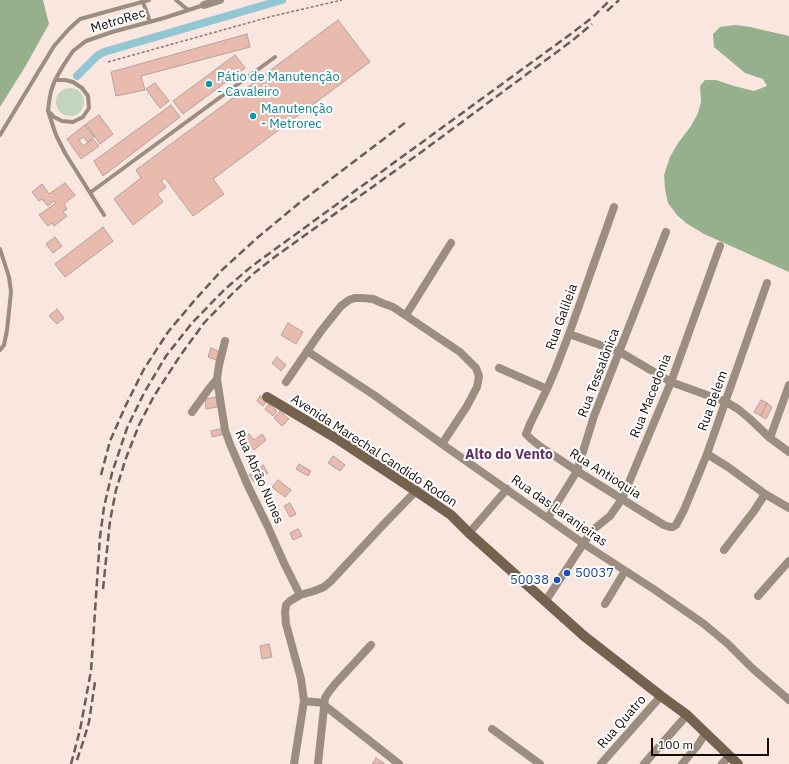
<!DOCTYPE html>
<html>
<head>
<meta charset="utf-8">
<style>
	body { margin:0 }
	#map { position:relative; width:789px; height:764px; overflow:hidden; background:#f9e6df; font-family:"IBM Plex Sans",sans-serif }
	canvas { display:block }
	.scale { position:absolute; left:651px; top:738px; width:118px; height:18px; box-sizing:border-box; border:2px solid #140e0b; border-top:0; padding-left:5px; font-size:12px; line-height:14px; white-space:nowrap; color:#140e0b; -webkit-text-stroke:3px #fff; paint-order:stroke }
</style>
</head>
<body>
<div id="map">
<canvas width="789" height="764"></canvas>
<div class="scale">100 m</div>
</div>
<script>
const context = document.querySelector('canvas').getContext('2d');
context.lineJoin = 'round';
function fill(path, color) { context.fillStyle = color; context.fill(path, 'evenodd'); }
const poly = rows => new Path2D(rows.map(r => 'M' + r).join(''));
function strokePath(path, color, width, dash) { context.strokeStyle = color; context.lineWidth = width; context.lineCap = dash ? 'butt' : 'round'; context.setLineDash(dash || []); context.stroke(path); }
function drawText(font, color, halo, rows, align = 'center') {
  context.font = font + ' "IBM Plex Sans",sans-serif'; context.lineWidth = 4; context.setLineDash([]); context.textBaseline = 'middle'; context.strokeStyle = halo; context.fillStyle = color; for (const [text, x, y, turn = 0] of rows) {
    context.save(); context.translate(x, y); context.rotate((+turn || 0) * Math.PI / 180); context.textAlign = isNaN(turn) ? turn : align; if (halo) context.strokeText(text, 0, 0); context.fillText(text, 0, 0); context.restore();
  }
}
const green = poly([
	'56 102a14 14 0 1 1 28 0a14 14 0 1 1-28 0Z'
]);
const forest = poly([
	[0,0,43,0,49,24,25,67,0,107],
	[735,25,750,27,789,36,789,272,704,234,686,223,677,215,668,203,665,189,664,175,670,157,678,143,691,126,698,113,701,102,700,86,705,80,716,80,734,86,754,91,767,86,763,79,745,73,714,47,713,34,720,27]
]);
const canal = poly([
	[77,76,97,56,104,52,282,0]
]);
const building = poly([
	[338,20,370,62,213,179,224,194,193,216,165,178,161,181,166,187,157,194,163,202,133,225,114,199,141,178,136,170,338,20],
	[247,34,250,47,141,76,145,90,116,96,111,72,247,34],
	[235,55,245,68,183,114,173,101,235,55],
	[155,83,169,101,160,108,146,89,155,83],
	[171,105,180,117,103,176,94,161,171,105],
	[99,115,113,134,100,144,86,124,99,115],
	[85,125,94,137,87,142,84,137,79,140,83,146,93,139,99,146,81,159,67,139,85,125],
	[65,183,75,195,64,204,67,209,63,212,67,216,54,226,52,223,48,226,39,215,56,203,54,201,48,206,42,199,39,201,32,192,42,184,49,194,65,183],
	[103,227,113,241,65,277,55,264,103,227],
	[55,237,62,246,53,253,46,244,55,237],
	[57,309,64,318,57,324,49,316,57,309],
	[288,323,303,332,296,344,281,335,288,323],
	[211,348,220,352,216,360,208,357,211,348],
	[277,357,286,365,281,371,272,363,277,357],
	[260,396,267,401,263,406,257,401,260,396],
	[216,397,217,407,206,409,205,399,216,397],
	[761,400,767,403,761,416,754,412,761,400],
	[767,403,772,407,766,419,761,416,767,403],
	[269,404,277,411,273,416,265,409,269,404],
	[280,411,289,419,282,426,274,418,280,411],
	[224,428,225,434,212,437,211,431,224,428],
	[249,434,254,440,262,434,266,440,254,450,244,438,249,434],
	[333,456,345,465,340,471,328,463,333,456],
	[299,464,311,471,308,476,296,469,299,464],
	[263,465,268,473,254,482,249,475,263,465],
	[278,480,291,490,285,497,272,487,278,480],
	[290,503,296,514,290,517,284,506,290,503],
	[298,529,302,536,293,540,290,533,298,529],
	[269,644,272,657,262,659,260,646,269,644],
	[376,758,385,764,372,764,376,758]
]);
const path = poly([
	[108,62,273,16,342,0]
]);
const lane = poly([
	[176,0,188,10],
	[143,2,150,22],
	[48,111,54,117,62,121,73,122,83,117,89,108,88,96,82,88,73,82,65,80,55,80],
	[0,135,54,46,69,29,80,19,149,0],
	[91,192,275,57],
	[104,215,65,153,56,135,48,111,49,102,51,91,55,80,63,66,73,51,86,41,112,32,164,18,204,5],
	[0,249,9,277,11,292,7,330,4,345,0,350]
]);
const street = poly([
	[204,5,220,0],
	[614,207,569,334,556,368,547,389,530,424,526,434,531,439,541,447,577,471,646,514,664,525,670,527,673,527,676,525,684,510,707,454,767,283],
	[406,315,451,243],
	[569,334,620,352,671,382,726,402,738,409,750,419,770,438,789,452],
	[225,341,219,365,217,379,225,430,230,444,248,486,268,527,284,563,300,595],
	[307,351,374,395,442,444,584,544,655,590,704,624,728,644,752,668,789,700],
	[499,368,547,389],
	[286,382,321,331,341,306,349,300,355,298,362,298,373,299,382,303,393,307,460,352,476,368,479,376,477,387,467,406,442,444],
	[192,412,208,390,217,379],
	[770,438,789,385],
	[707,454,728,467,765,494,789,508],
	[548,518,577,471,594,416,666,232],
	[469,533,507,489],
	[724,550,754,511,765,494],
	[758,596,789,561],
	[545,602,589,535,594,529,610,516,622,499,671,382,720,246],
	[605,604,625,571],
	[304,701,324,703],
	[324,705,399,764],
	[492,729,540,764],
	[294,764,304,701,301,679,286,624,285,612,286,605,290,601,300,595,314,591,324,587,331,581,383,525,416,491],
	[318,764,325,698,328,693,335,684,371,645],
	[601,764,661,696],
	[644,764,687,715],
	[682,764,698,745,703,737,705,732],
	[722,764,729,756]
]);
const secondary = poly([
	[267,397,339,440,416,491,451,515,469,533,584,636,661,696,687,715,738,764]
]);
const rail = poly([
	[607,11,619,0],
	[101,475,110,441,126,405,144,369,168,332,194,301,222,270,257,238,298,204,406,122],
	[103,589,110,521,116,490,126,458,139,425,154,396,180,356,204,323,233,293,253,274,276,256,420,153,573,40,592,24],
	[77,760,84,739,89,722,95,682],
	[71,764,80,730,91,671,100,537,104,507,112,473,127,428,144,393,166,356,192,323,224,290,252,266,568,36,593,17,610,0]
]);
const markers = [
	[209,84,4,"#0f9aa8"],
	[253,116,4,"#0f9aa8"],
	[567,573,4,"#1a4fb4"],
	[557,580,4,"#1a4fb4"]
];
const streetNames = [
	["MetroRec",118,21,-17],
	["Rua Galileia",562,317,-70],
	["Rua Tessalônica",599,373,-69],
	["Rua Macedonia",651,396,-68],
	["Rua Belem",713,401,-70],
	["Avenida Marechal Candido Rodon",374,451,33],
	["Rua Antioquia",605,474,32],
	["Rua Abrão Nunes",259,477,66],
	["Rua das Laranjeiras",559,511,35],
	["Rua Quatro",622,722,-49]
];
const cultureNames = [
	["Pátio de Manutenção",217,77],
	["- Cavaleiro",217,92],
	["Manutenção",261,109],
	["- Metrorec",261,124]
];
const transitNames = [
	["50037",575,573],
	["50038",549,580,"right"]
];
const neighbourhoodNames = [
	["Alto do Vento",509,455]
];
fill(green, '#c3d5bd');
fill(forest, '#96af8d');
strokePath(canal, '#92c6d3', 8);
fill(building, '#e9baae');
strokePath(building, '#b3a19c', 1);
strokePath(path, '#867a75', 1.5, [3, 2]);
strokePath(lane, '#9b8e80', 4);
strokePath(street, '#9b8e80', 8);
strokePath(secondary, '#75624e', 10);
strokePath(rail, '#685d59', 2.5, [8, 4]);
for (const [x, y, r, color] of markers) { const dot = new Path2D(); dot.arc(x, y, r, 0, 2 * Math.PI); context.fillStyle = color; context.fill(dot); strokePath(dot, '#fff', 1.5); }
drawText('13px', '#140e0b', '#fff', streetNames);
drawText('13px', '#0d838f', '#fff', cultureNames, 'left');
drawText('13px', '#164399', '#fff', transitNames, 'left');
drawText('bold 14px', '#622f60', '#fff', neighbourhoodNames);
</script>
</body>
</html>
